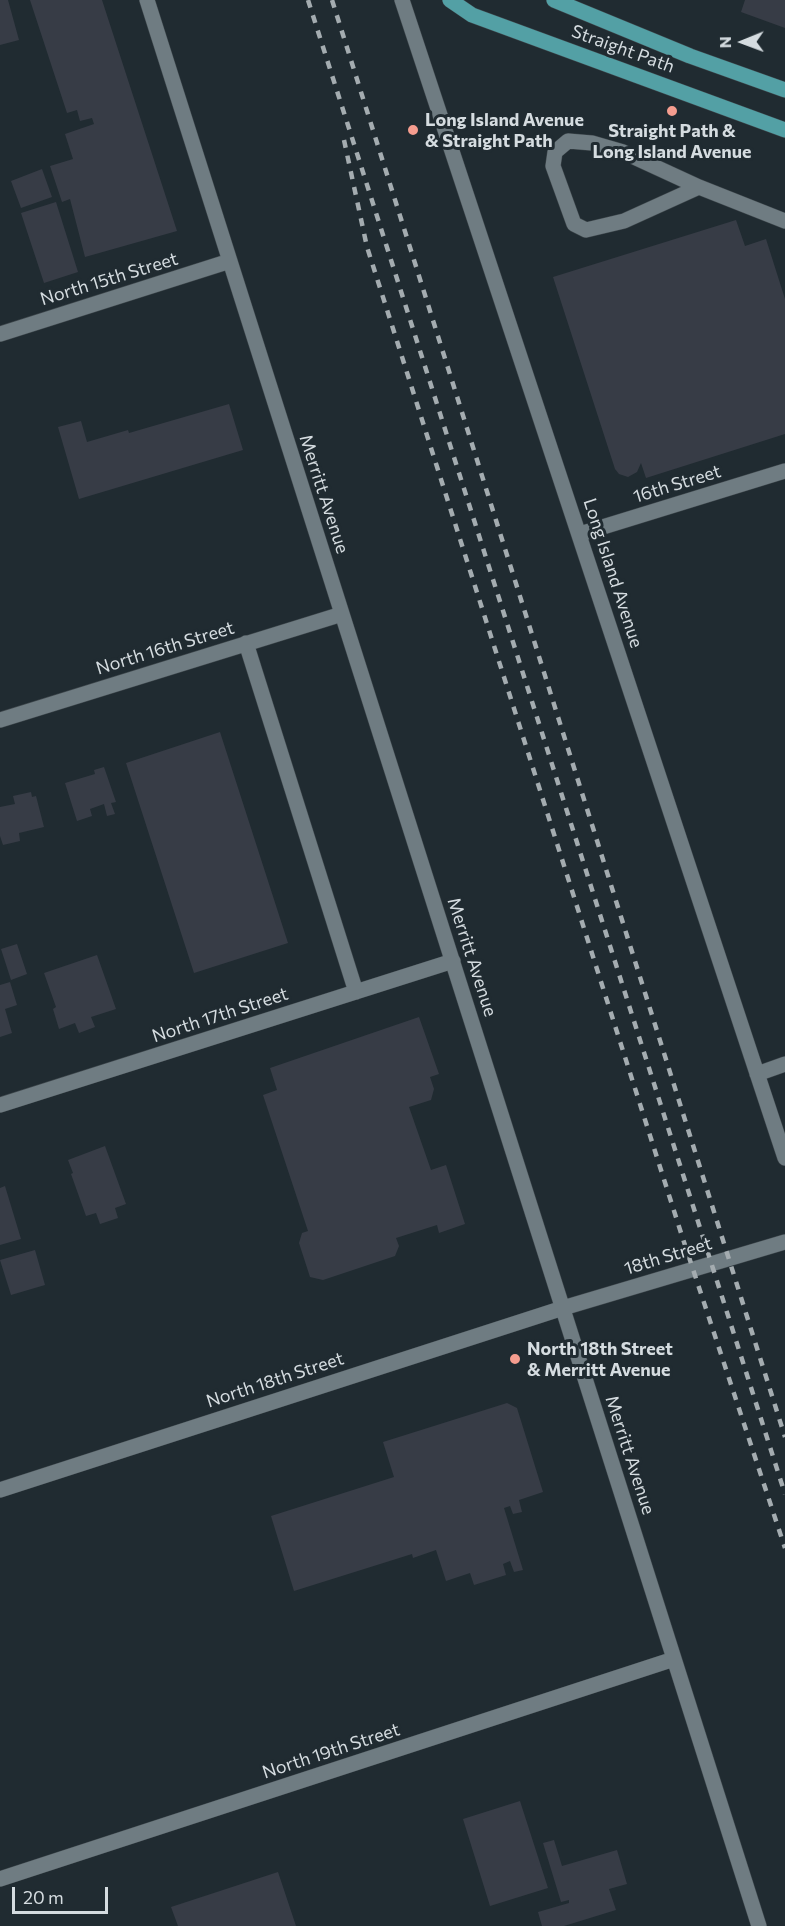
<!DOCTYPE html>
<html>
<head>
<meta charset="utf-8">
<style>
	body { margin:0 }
	#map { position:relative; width:785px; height:1926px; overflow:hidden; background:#202b31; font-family:Commissioner,sans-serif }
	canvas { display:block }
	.north { position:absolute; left:713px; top:12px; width:60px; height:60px; -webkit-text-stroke:4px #202b31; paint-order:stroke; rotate:269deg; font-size:16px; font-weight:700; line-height:24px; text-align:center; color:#d5dce0 }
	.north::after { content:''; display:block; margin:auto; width:21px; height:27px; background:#d5dce0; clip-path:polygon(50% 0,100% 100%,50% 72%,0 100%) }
	.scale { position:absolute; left:12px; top:1887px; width:96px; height:27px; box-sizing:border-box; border:3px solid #d5dce0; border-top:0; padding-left:8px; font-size:18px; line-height:21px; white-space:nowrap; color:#d5dce0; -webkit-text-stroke:4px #202b31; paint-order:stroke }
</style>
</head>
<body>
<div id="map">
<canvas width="785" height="1926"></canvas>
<div class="north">N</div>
<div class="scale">20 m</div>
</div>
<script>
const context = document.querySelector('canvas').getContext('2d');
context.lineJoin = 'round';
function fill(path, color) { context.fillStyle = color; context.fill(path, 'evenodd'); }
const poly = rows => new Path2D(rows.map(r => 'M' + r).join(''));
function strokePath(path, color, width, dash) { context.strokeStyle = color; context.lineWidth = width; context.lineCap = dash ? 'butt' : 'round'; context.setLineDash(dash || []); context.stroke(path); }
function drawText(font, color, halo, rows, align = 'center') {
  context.font = font + ' Commissioner,sans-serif'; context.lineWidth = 6; context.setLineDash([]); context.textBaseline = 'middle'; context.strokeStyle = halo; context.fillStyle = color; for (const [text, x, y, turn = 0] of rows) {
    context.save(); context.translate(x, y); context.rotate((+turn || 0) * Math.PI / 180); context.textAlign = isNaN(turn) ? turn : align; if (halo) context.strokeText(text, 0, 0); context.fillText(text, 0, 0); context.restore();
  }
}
const building = poly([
	[0,0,8,0,19,40,0,45],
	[30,0,102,0,177,231,85,257,70,199,62,202,50,166,73,159,65,134,94,124,92,118,80,121,77,110,67,113],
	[745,0,785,0,785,28,741,12],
	[42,169,52,197,21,208,11,181],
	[56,202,78,272,44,283,21,213],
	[736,220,745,246,766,239,785,299,785,434,646,478,641,463,637,472,628,477,619,474,615,469,553,277],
	[229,404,243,450,79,499,58,427,81,421,87,442,128,430,129,433],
	[220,732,288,943,194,973,126,763],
	[104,767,116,802,111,803,115,814,107,816,104,804,90,809,92,816,77,821,65,783,95,774,94,770],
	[31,792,32,797,36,796,44,827,19,833,20,841,3,845,0,836,0,807,15,804,13,796],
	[17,944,27,974,11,980,1,949],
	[97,955,116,1009,91,1017,95,1027,79,1033,75,1023,59,1029,53,1009,56,1007,44,973],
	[10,982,17,1005,5,1009,12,1033,0,1037,0,985],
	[419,1017,439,1074,430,1077,434,1089,431,1100,409,1107,431,1170,446,1165,465,1224,439,1233,437,1225,396,1238,399,1246,395,1256,323,1280,310,1277,299,1243,302,1233,308,1231,263,1095,277,1090,270,1068],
	[105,1146,126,1204,115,1208,118,1218,100,1224,96,1213,86,1216,71,1174,73,1173,68,1160],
	[5,1186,21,1239,0,1245,0,1188],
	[35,1250,45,1285,11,1295,0,1260],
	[507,1403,517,1408,543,1492,519,1500,522,1512,513,1514,510,1506,504,1508,523,1570,514,1572,510,1561,503,1564,506,1575,474,1585,470,1573,446,1581,436,1550,413,1558,412,1554,294,1591,271,1516,394,1477,383,1442],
	[520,1801,548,1888,490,1906,463,1819],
	[554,1840,562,1866,617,1850,627,1884,609,1889,616,1910,564,1926,542,1926,538,1912,569,1903,569,1900,561,1902,543,1843],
	[278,1872,296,1926,178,1926,171,1907]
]);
const minor = poly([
	[147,0,759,1926],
	[402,0,785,1158],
	[699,187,624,221,586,230,574,224,553,166,555,152,568,141,592,143,623,152,699,187,785,221],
	[0,334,230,261],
	[580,534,785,471],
	[246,643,356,992],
	[0,720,342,614],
	[757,1074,785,1064],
	[0,1105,453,961],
	[0,1490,563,1308,785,1242],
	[0,1879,674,1659]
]);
const major = poly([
	[450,0,472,15,785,130],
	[554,0,690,56,785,90]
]);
const rail = poly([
	[308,0,785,1494],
	[332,0,785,1437],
	[344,140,367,247,682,1236,785,1548]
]);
const markers = [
	[672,111,6,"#f59d8f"],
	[413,130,6,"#f59d8f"],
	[515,1359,6,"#f59d8f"]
];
const streetNames = [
	["Straight Path",623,49,20],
	["North 15th Street",109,279,-17],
	["16th Street",677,484,-17],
	["Merritt Avenue",324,494,72],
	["Long Island Avenue",613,573,72],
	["North 16th Street",165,648,-17],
	["Merritt Avenue",472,957,72],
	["North 17th Street",220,1015,-18],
	["18th Street",668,1256,-17],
	["North 18th Street",275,1380,-18],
	["Merritt Avenue",630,1455,72],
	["North 19th Street",331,1751,-18]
];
const poiNames = [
	["Long Island Avenue",425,120],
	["& Straight Path",425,141],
	["Straight Path &",672,131,"center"],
	["Long Island Avenue",672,152,"center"],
	["North 18th Street",527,1349],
	["& Merritt Avenue",527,1370]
];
fill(building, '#373c46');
strokePath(minor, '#3e474c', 16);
strokePath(major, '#3e474c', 16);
strokePath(minor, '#6f7c82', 15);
strokePath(major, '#53a0a5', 15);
strokePath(rail, '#a4acb0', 4.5, [8, 8]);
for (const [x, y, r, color] of markers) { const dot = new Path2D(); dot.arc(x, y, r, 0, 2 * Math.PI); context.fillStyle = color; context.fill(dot); strokePath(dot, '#202b31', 2); }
drawText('18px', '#d5dce0', '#202b31', streetNames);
drawText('bold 18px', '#d5dce0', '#202b31', poiNames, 'left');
</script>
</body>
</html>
